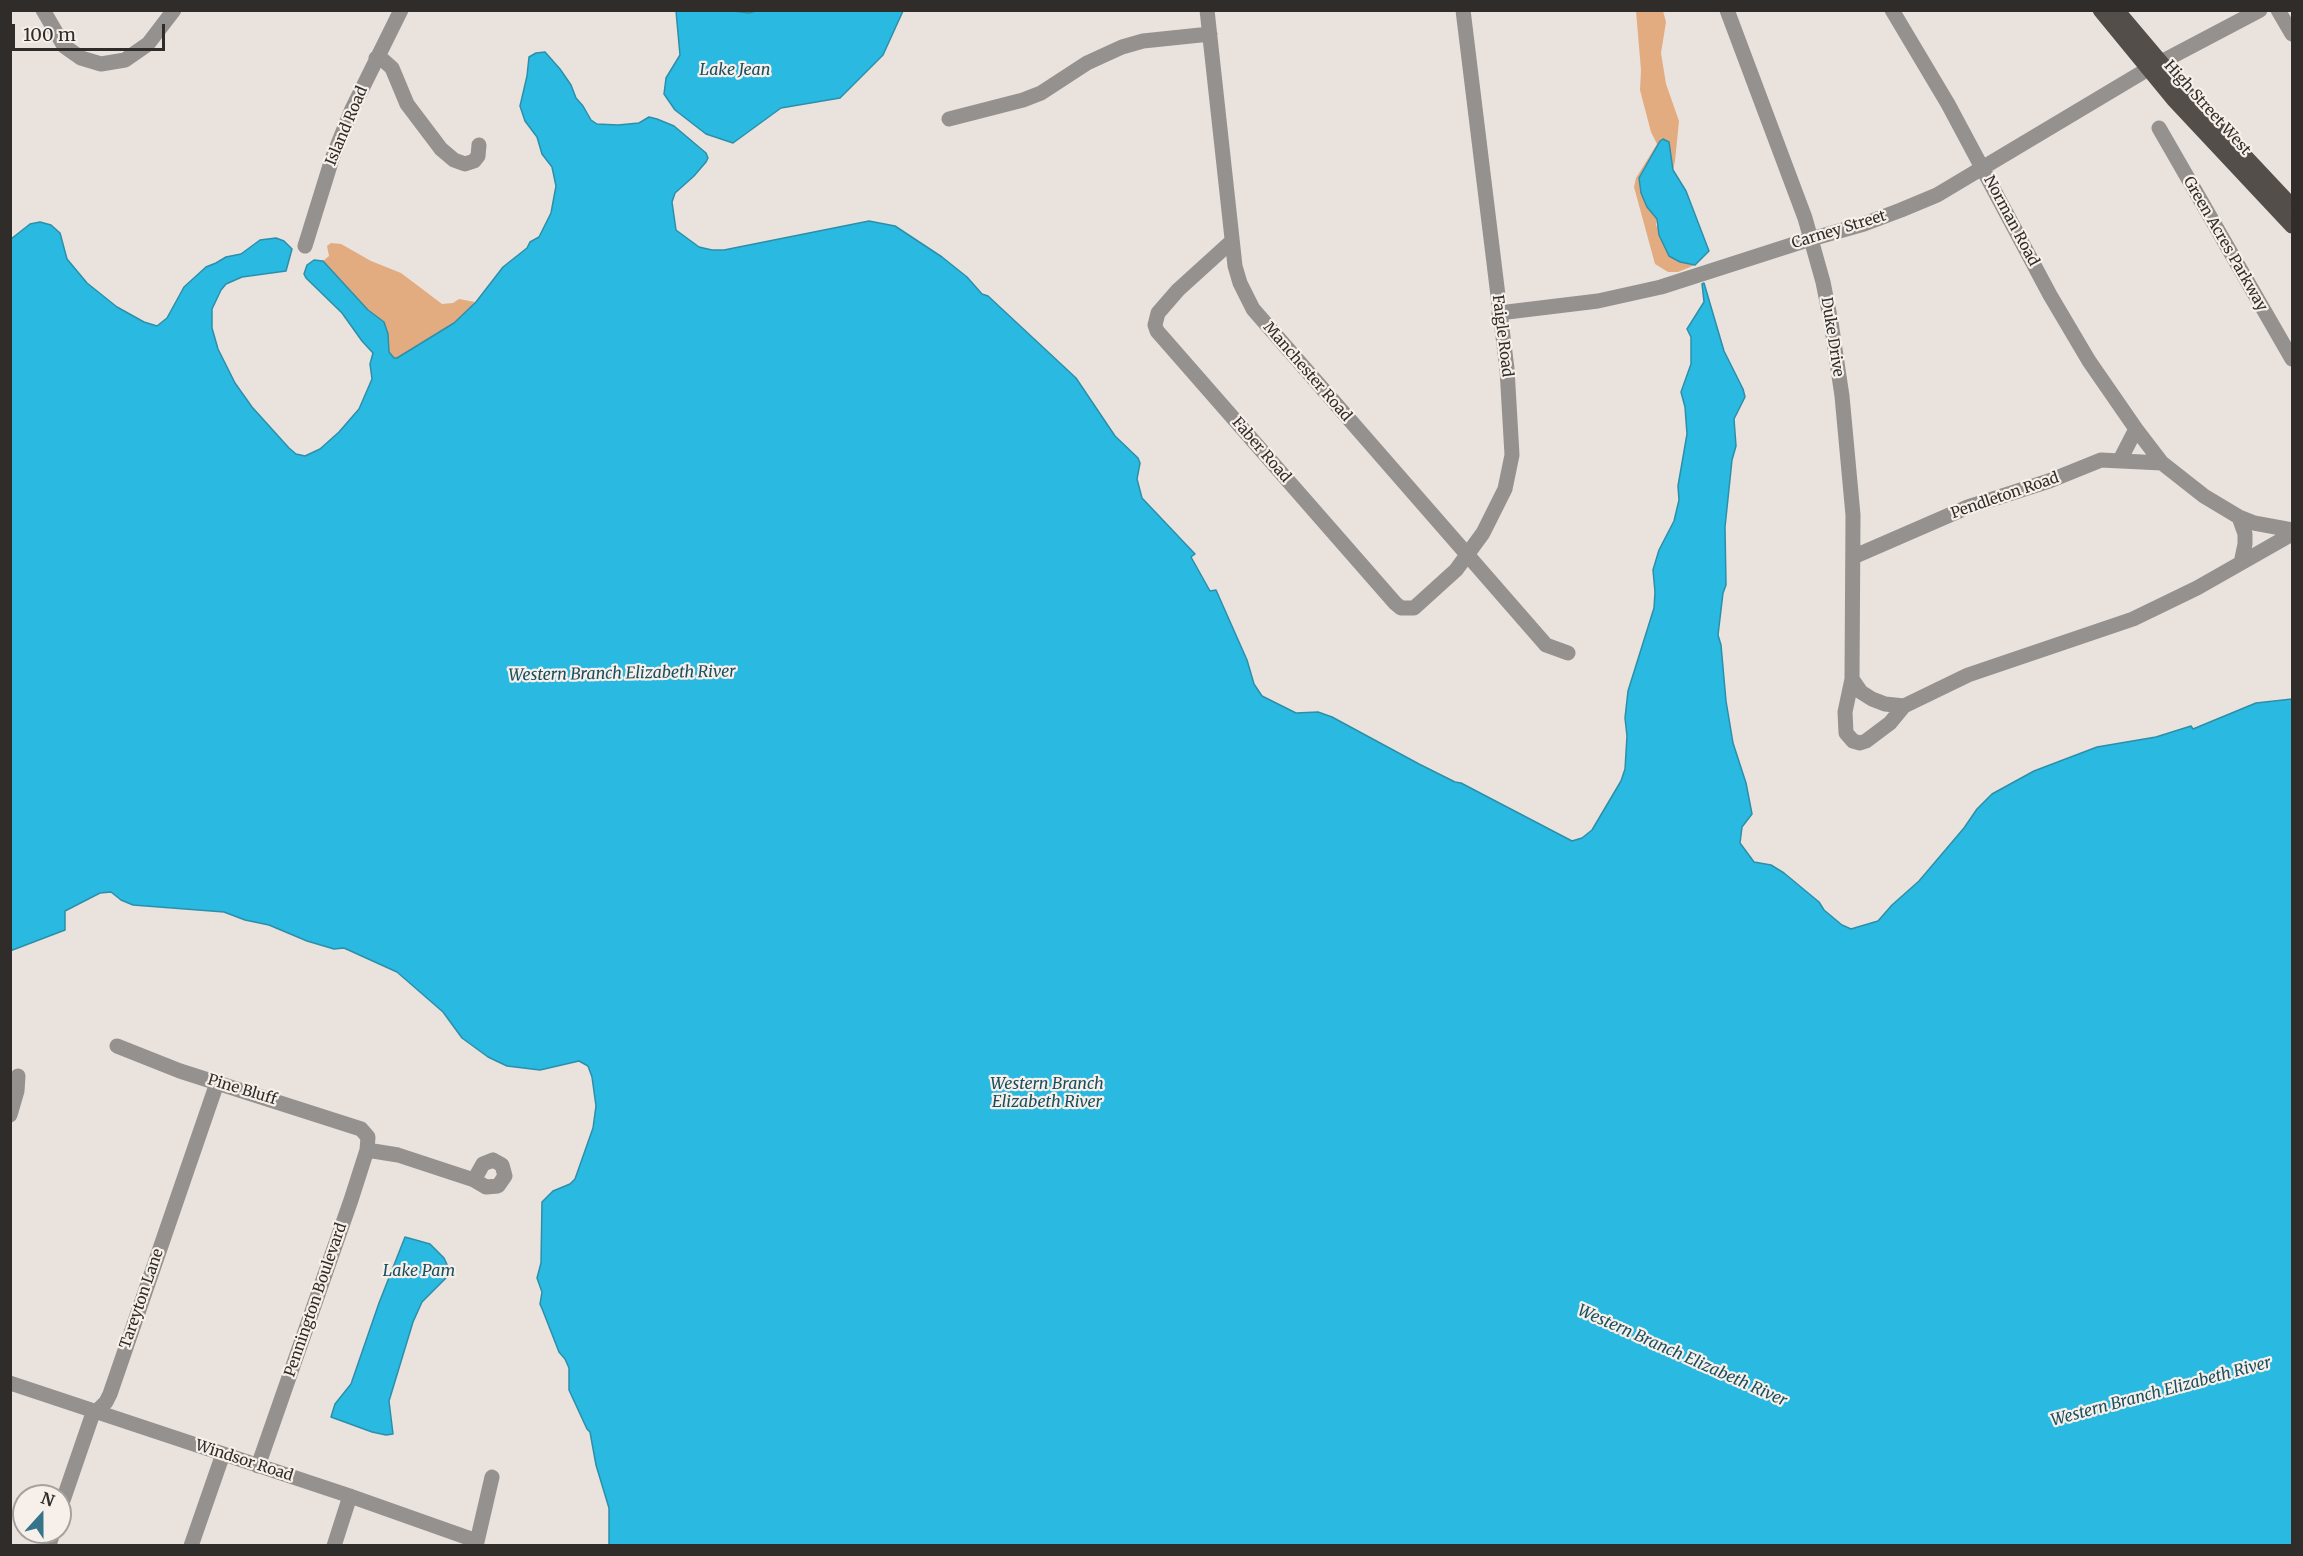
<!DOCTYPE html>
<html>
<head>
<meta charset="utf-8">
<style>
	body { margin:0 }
	#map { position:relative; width:2303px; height:1556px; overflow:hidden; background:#eae2dc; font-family:Merriweather,serif }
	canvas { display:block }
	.frame { position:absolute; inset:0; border:12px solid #2f2c2a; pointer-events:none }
	.north { position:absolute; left:12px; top:1484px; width:60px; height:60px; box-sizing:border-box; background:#f7efe9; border:2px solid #a7a19d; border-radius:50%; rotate:21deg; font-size:16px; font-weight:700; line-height:24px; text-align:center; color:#2f2c2a }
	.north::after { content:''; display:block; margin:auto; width:21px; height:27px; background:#357489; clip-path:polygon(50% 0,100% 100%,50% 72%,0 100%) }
	.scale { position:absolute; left:12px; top:24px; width:153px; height:27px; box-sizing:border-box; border:3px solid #2f2c2a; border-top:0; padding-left:8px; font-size:18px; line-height:21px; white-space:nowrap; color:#2f2c2a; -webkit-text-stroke:4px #f7efe9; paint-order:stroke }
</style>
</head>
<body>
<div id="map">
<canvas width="2303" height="1556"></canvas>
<div class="frame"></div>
<div class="north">N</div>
<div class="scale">100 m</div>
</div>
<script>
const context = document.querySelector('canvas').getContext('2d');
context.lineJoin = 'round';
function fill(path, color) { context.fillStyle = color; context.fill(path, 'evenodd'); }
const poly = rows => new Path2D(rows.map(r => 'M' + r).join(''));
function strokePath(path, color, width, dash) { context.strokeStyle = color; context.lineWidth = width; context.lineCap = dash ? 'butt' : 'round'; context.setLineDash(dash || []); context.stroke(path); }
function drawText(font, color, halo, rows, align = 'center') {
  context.font = font + ' Merriweather,serif'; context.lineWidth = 4.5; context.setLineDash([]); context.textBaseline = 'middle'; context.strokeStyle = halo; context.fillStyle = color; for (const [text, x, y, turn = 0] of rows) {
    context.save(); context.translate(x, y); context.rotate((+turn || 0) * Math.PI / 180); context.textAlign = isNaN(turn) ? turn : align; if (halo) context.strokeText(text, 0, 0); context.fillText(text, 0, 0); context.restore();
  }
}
const green = poly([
	[1636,11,1663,11,1666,22,1661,53,1666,84,1679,121,1675,161,1673,170,1669,142,1639,178,1641,193,1647,207,1657,219,1656,225,1680,262,1695,265,1678,272,1668,272,1655,264,1634,187,1636,178,1657,144,1651,132,1640,90,1641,70],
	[331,243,341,244,371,261,401,273,442,304,453,303,459,299,475,302,454,323,397,359,394,358,389,352,388,334,384,322,368,310,323,261,329,256,327,246]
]);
const water = poly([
	[733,11,749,13,759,10,903,11,883,55,840,98,781,108,733,143,706,134,675,110,664,94,666,78,680,55,676,11,733,11],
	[545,52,560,69,571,85,576,98,583,106,591,120,597,124,618,125,639,123,649,117,657,119,674,126,706,153,708,158,706,162,694,176,675,193,672,202,676,230,699,247,712,250,724,250,869,221,895,226,942,257,967,277,982,294,988,296,1076,378,1115,436,1138,458,1140,463,1137,479,1142,498,1195,554,1191,557,1210,591,1216,590,1247,660,1254,684,1262,696,1296,713,1318,712,1332,717,1419,764,1455,782,1461,783,1572,841,1582,838,1592,830,1621,781,1625,769,1627,736,1625,718,1628,691,1654,608,1655,592,1653,570,1659,550,1674,521,1679,500,1678,486,1687,434,1685,407,1681,392,1691,364,1691,337,1687,329,1704,302,1702,284,1704,283,1724,351,1743,389,1745,397,1734,419,1736,446,1732,460,1725,527,1726,585,1723,593,1718,635,1721,645,1726,701,1733,743,1746,783,1752,814,1742,827,1740,843,1754,862,1771,865,1784,873,1819,902,1824,910,1842,925,1851,929,1878,921,1892,905,1919,881,1964,828,1977,809,1992,794,2034,771,2097,747,2156,737,2191,726,2193,729,2256,703,2292,699,2292,1545,609,1545,609,1508,596,1465,590,1432,587,1429,569,1390,569,1368,565,1359,559,1352,543,1311,540,1304,542,1292,537,1278,541,1263,542,1202,553,1191,570,1184,575,1179,593,1128,596,1106,592,1077,588,1066,579,1061,540,1070,507,1066,488,1057,462,1038,443,1012,397,972,344,948,334,949,307,941,269,925,245,920,224,912,133,905,121,900,111,892,100,893,65,911,65,930,10,951,11,239,30,224,40,222,51,225,60,233,67,259,87,283,117,307,144,322,157,326,167,318,184,287,206,267,216,263,226,257,241,254,260,240,276,238,284,241,292,249,286,271,242,277,226,284,221,290,212,309,212,328,218,349,235,383,252,407,289,448,296,454,305,456,320,449,339,432,359,409,372,379,370,364,373,353,362,341,342,313,306,278,304,274,307,265,314,260,323,261,368,310,384,322,388,334,389,352,394,358,397,358,454,323,476,302,503,267,527,248,530,242,539,237,551,213,556,186,552,167,542,154,537,137,525,121,520,106,527,76,529,57,536,53,545,52],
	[1663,139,1669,142,1673,170,1686,191,1709,251,1695,265,1680,262,1669,256,1659,235,1657,219,1647,207,1641,193,1639,178,1660,141,1663,139],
	[405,1237,430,1244,444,1258,451,1273,422,1302,413,1322,389,1401,393,1434,386,1435,372,1432,331,1417,335,1404,351,1384,379,1303,405,1237]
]);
const minor = poly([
	[43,10,64,46,81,58,101,64,125,60,148,44,174,10],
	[1207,10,1235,266,1240,283,1253,309,1546,645,1568,653],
	[1727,10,1805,218,1823,282,1831,322,1842,396,1853,515,1852,679,1845,712,1846,733,1853,741,1860,743,1866,741,1890,723,1904,706],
	[1892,10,1948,104,2050,295,2089,361,2136,429,2162,463,2204,496,2239,517,2254,523,2292,530],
	[2278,10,2292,34],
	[376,58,383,60,392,68,407,104,441,149,454,160,465,164,474,161,478,156,479,145],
	[949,119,1023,100,1041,93,1087,63,1122,47,1143,41,1210,34],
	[2159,128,2292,359],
	[1232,241,1178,290,1158,313,1155,325,1157,331,1395,603,1401,608,1414,608,1456,570,1483,533,1505,489,1512,455,1507,369,1463,10],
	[305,246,332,159,352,109,401,10],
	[1499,313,1598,301,1661,287,1804,241,1864,224,1901,210,1937,195,2148,69,2260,10],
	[2120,460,2136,429],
	[2239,517,2245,534,2245,544,2241,563],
	[1853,557,1968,507,2049,481,2101,460,2162,463],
	[1852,679,1861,692,1872,699,1885,704,1904,706,1968,675,2133,619,2197,588,2292,534],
	[117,1046,180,1071,361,1129,368,1137,367,1150,351,1200,258,1466],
	[10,1115,17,1091,18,1076],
	[367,1150,398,1155,474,1180],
	[493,1160,502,1165,505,1176,498,1186,486,1187,474,1180,483,1164,493,1160],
	[10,1383,350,1496,477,1541],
	[60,1509,92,1416,106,1402,110,1394,217,1083],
	[49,1546,53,1532],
	[191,1546,223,1454],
	[334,1546,350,1496],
	[476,1546,492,1477]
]);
const major = poly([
	[2100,10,2173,99,2292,226],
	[2117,10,2199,107,2292,206]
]);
const streetNames = [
	["High Street West",2207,108,48],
	["Island Road",347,126,-67],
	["Norman Road",2011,221,62],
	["Carney Street",1839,230,-17],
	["Green Acres Parkway",2225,244,60],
	["Faigle Road",1502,336,83],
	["Duke Drive",1832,337,81],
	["Manchester Road",1307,372,49],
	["Faber Road",1261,450,49],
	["Pendleton Road",2005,496,-19],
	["Pine Bluff",242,1090,17],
	["Tareyton Lane",142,1299,-71],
	["Pennington Boulevard",316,1300,-71],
	["Windsor Road",244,1461,18]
];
const waterNames = [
	["Lake Jean",735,70],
	["Western Branch Elizabeth River",622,674,-1],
	["Western Branch",1047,1084],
	["Elizabeth River",1047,1102],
	["Lake Pam",419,1271],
	["Western Branch Elizabeth River",1682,1356,24],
	["Western Branch Elizabeth River",2161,1392,-15]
];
fill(green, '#e2ab80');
fill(water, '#2ab9e1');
strokePath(water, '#2c8faa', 1.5);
strokePath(minor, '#94918e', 15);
strokePath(major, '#534e4a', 15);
drawText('15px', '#2f2c2a', '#f7efe9', streetNames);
drawText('italic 16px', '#184f60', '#f7efe9', waterNames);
</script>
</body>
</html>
